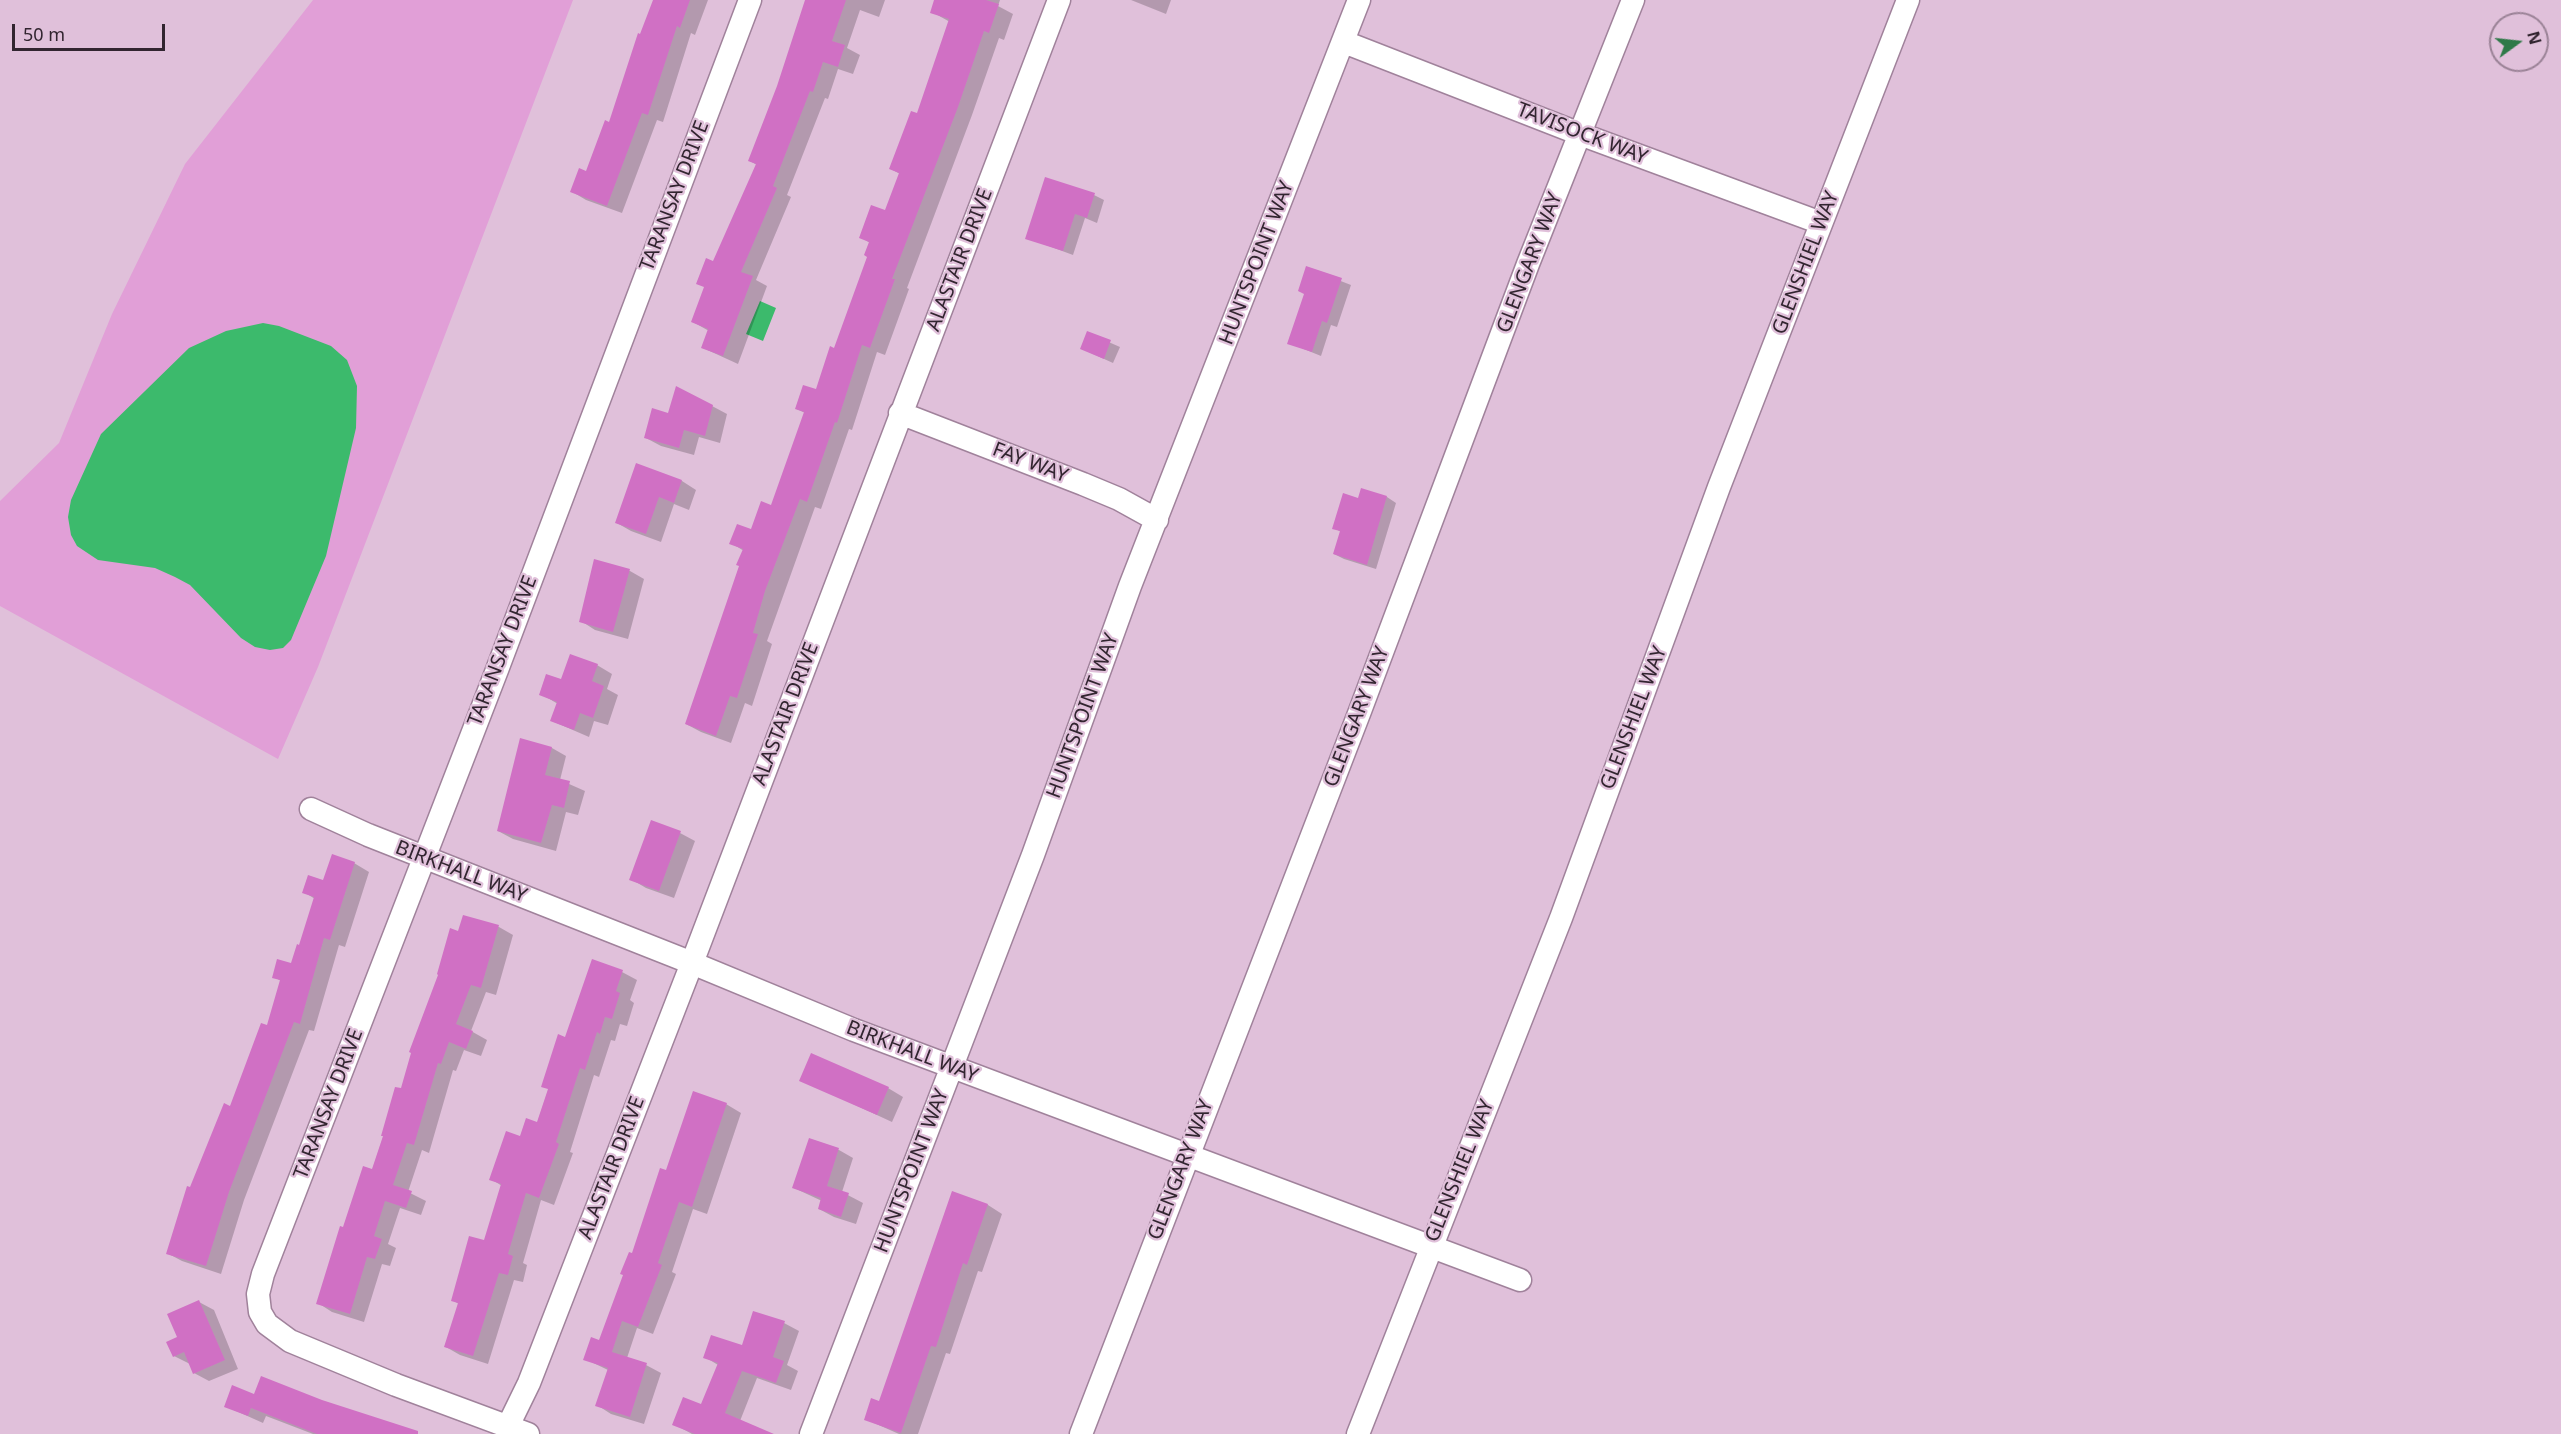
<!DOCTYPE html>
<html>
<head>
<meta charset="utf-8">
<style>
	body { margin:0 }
	#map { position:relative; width:2561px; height:1434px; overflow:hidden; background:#e0c0da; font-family:"Noto Sans",sans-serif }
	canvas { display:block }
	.north { position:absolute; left:2489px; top:12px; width:60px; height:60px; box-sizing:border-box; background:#e0c0da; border:2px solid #9a8296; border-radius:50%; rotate:75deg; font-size:16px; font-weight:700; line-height:24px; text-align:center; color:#322530 }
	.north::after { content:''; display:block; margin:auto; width:21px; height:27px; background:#2e7948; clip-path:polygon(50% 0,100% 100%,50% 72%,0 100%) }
	.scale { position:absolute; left:12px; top:24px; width:153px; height:27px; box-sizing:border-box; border:3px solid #322530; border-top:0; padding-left:8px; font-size:18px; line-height:21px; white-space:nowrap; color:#322530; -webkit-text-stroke:4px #e0c0da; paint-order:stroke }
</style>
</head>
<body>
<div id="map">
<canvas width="2561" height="1434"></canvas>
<div class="north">N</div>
<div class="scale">50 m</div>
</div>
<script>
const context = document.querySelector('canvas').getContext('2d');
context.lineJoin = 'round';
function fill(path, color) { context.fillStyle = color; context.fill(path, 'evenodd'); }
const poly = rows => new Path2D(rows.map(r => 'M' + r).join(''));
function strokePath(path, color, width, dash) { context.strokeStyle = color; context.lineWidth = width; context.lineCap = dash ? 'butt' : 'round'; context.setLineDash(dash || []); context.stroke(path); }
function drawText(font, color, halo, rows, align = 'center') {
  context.font = font + ' "Noto Sans",sans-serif'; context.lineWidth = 4.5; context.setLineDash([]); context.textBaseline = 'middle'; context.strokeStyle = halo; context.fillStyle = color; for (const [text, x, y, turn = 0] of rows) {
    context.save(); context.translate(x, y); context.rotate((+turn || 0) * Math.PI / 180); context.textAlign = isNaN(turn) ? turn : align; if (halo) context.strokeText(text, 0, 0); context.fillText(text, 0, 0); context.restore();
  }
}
const green = poly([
	[313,0,573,0,318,667,278,759,0,606,0,501,59,443,112,314,185,164]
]);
const water = poly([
	[760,301,776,308,763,341,746,334],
	[263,323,279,326,331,346,347,360,357,386,356,428,326,556,291,640,283,648,270,650,255,647,241,638,190,585,175,577,155,568,98,560,77,546,71,535,68,517,71,500,101,434,189,348,226,331]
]);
const shadow = poly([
	[654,0,708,0,695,35,691,33,663,122,657,120,622,213,586,200,571,191,587,173,610,124],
	[807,0,885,0,879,17,860,10,847,48,860,55,853,74,838,69,828,99,825,98,787,195,791,197,756,280,767,286,738,364,703,348,709,331,693,322,714,263,757,165,750,161,778,87],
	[936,0,1000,0,998,6,1013,14,1004,40,999,38,972,115,907,288,909,289,885,355,877,352,852,430,849,429,821,509,815,507,767,641,772,644,752,706,745,703,731,743,701,732,686,724,740,565,744,551,731,543,752,531,772,507,805,413,797,409,817,391,835,350,868,256,870,243,861,237,886,212,900,174,891,169,918,115,950,22,932,12],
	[1131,0,1171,0,1166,14],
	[1094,195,1104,200,1097,223,1085,218,1073,255,1027,238],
	[1307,268,1351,285,1337,327,1331,325,1321,356,1289,343,1305,294],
	[1088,333,1120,347,1113,363,1082,349],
	[712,406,727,414,720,443,699,437,694,455,661,446,646,438,669,415],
	[637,465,682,481,696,490,689,510,674,504,661,542,631,531,617,523],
	[1387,497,1396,503,1376,569,1344,559,1334,554,1341,532,1334,528,1359,499],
	[596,561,630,571,644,579,628,639,595,630,581,621],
	[597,665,612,674,607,689,618,695,608,725,594,721,589,737,552,721,558,704,541,694,562,681],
	[521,740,552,748,566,756,560,780,585,791,578,815,566,812,556,851,513,839,498,831],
	[680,833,695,841,674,898,646,888,631,879],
	[354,863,369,872,345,947,339,945,314,1031,309,1030,244,1200,221,1274,182,1261,167,1253,191,1189,268,1027,281,981,274,977,292,965,300,946,315,899,304,892],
	[464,917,499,927,513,935,496,995,486,992,471,1031,487,1040,481,1056,464,1050,456,1071,453,1070,429,1153,422,1150,408,1192,426,1201,421,1215,400,1208,388,1244,396,1248,390,1266,382,1264,364,1322,332,1312,318,1303,344,1228,373,1171],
	[622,972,637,980,630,1000,634,1003,627,1026,620,1024,615,1041,611,1040,599,1077,594,1075,570,1152,573,1153,554,1205,541,1200,523,1263,527,1265,523,1282,514,1280,488,1364,460,1355,446,1347,459,1304,452,1300,485,1242,502,1186,491,1179,521,1138,538,1124,566,1039],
	[801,1080,888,1088,903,1097,892,1122],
	[726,1104,741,1113,707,1214,693,1209,672,1272,676,1274,653,1334,637,1328,627,1358,646,1365,661,1373,644,1424,611,1414,597,1405,608,1370,585,1359,599,1342,667,1172],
	[810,1140,839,1150,853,1158,842,1192,863,1203,856,1224,834,1217,819,1209,822,1201,794,1188],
	[953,1193,988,1205,1002,1214,982,1272,978,1271,950,1354,946,1353,918,1434,899,1434,865,1419,880,1403],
	[199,1302,214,1310,238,1369,209,1381,194,1373,190,1364,174,1356,179,1338],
	[784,1323,799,1331,787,1365,798,1371,791,1390,757,1378,740,1421,767,1434,692,1434,674,1424,702,1406,718,1365,705,1357,742,1347],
	[255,1396,411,1434,313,1434,266,1416,263,1423,225,1406]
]);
const building = poly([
	[653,0,690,0,680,28,677,26,648,115,642,113,607,206,570,192,579,168,586,171,605,120,609,122,638,33,640,34],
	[805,0,846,0,832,41,845,45,838,67,823,62,813,92,810,91,773,186,777,188,741,272,753,276,723,356,701,348,708,329,691,322,704,287,696,284,706,258,713,261,756,164,748,161,777,86],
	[934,0,986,0,999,4,989,33,984,31,958,107,892,279,895,279,870,348,862,345,837,423,835,422,807,502,800,499,765,591,753,633,758,634,737,698,730,696,716,736,685,724,739,566,736,565,743,549,729,544,737,524,751,529,761,501,771,505,804,412,795,409,803,385,816,389,830,346,834,348,867,257,864,255,869,242,859,238,871,205,885,210,899,173,889,169,911,111,917,113,949,19,930,13],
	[1045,177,1095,193,1087,218,1075,214,1063,251,1025,239],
	[1306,266,1342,278,1327,323,1322,321,1312,352,1287,344,1304,294,1298,291],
	[1087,331,1111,340,1104,359,1080,349],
	[676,386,713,405,705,436,684,430,679,448,644,438,652,408,668,413],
	[636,463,682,480,674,503,659,497,646,534,615,523],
	[1361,488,1387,496,1367,565,1333,554,1340,531,1332,529,1343,493,1358,498],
	[594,559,630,569,613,632,579,622],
	[570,654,598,664,592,681,604,686,593,718,580,713,574,730,550,721,557,702,539,695,546,674,561,679],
	[520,738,552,747,545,775,570,781,564,808,552,805,541,843,497,831],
	[651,820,681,831,659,891,629,880],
	[332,854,355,862,330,940,324,938,300,1024,294,1022,229,1192,206,1266,166,1254,187,1186,190,1187,224,1103,230,1106,261,1023,267,1025,280,980,272,978,277,959,291,963,297,944,299,945,314,897,302,893,308,875,323,880],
	[463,915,499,925,481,988,471,985,456,1024,473,1031,466,1049,449,1042,441,1064,438,1063,414,1145,407,1143,393,1185,412,1191,406,1208,385,1201,374,1236,382,1239,375,1259,367,1257,350,1314,316,1304,340,1226,343,1227,363,1166,372,1169,383,1136,381,1136,395,1087,401,1088,411,1053,409,1052,438,975,437,974,450,928,458,931],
	[592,959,623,970,616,991,620,993,612,1019,605,1017,600,1034,597,1032,585,1070,580,1068,556,1142,559,1144,539,1198,526,1193,508,1254,513,1256,508,1275,499,1273,473,1356,444,1347,458,1303,451,1301,469,1236,484,1240,501,1184,489,1180,506,1131,520,1136,526,1118,537,1122,548,1089,541,1087,558,1034,565,1037],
	[811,1053,889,1087,877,1115,799,1081],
	[693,1091,727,1103,692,1207,679,1202,658,1263,662,1265,638,1327,622,1321,612,1352,647,1363,630,1417,595,1406,608,1368,583,1360,591,1337,599,1340,623,1275,620,1274,629,1252,632,1253,660,1168,666,1170],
	[809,1138,839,1148,827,1186,849,1193,841,1217,818,1209,821,1198,792,1188],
	[952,1191,988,1204,967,1265,963,1263,936,1347,931,1346,901,1433,864,1420,871,1398,879,1401],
	[199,1300,225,1360,193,1374,184,1352,173,1357,166,1342,177,1337,167,1314],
	[753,1311,785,1321,773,1357,784,1361,776,1383,742,1371,725,1413,774,1434,695,1434,672,1425,683,1397,701,1404,718,1363,703,1358,711,1335,742,1345],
	[261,1376,322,1400,418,1431,418,1434,317,1434,251,1408,248,1416,224,1407,232,1385,254,1394]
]);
const minor = poly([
	[1344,42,1580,134,1821,223],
	[900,413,1083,484,1119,499,1157,520],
	[311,809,368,835,692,963,854,1030,1520,1280],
	[508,1426,529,1383,692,963,1059,0],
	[528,1434,396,1385,290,1341,267,1324,260,1312,258,1294,263,1274,497,670,750,0],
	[811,1434,1033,855,1130,586,1359,0],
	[1081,1434,1360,711,1528,264,1633,0],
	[1358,1434,1561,918,1719,487,1908,0]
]);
const streetNames = [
	["TAVISOCK WAY",1582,134,21],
	["TARANSAY DRIVE",675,196,-69],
	["ALASTAIR DRIVE",960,260,-69],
	["HUNTSPOINT WAY",1257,263,-69],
	["GLENGARY WAY",1530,263,-69],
	["GLENSHIEL WAY",1806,263,-69],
	["FAY WAY",1030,463,21],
	["TARANSAY DRIVE",503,651,-69],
	["ALASTAIR DRIVE",786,714,-69],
	["HUNTSPOINT WAY",1083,716,-70],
	["GLENGARY WAY",1357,717,-69],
	["GLENSHIEL WAY",1634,718,-69],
	["BIRKHALL WAY",461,872,21],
	["BIRKHALL WAY",912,1052,21],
	["TARANSAY DRIVE",329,1104,-69],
	["ALASTAIR DRIVE",612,1168,-69],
	["GLENGARY WAY",1181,1170,-69],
	["HUNTSPOINT WAY",912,1171,-69],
	["GLENSHIEL WAY",1460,1171,-68]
];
fill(green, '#e19fd7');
fill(water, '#3cba6c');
fill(shadow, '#0003');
fill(building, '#d070c4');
strokePath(minor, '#a0829b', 25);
strokePath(minor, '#fff', 22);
drawText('20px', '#322530', '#e0c0da', streetNames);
</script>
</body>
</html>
